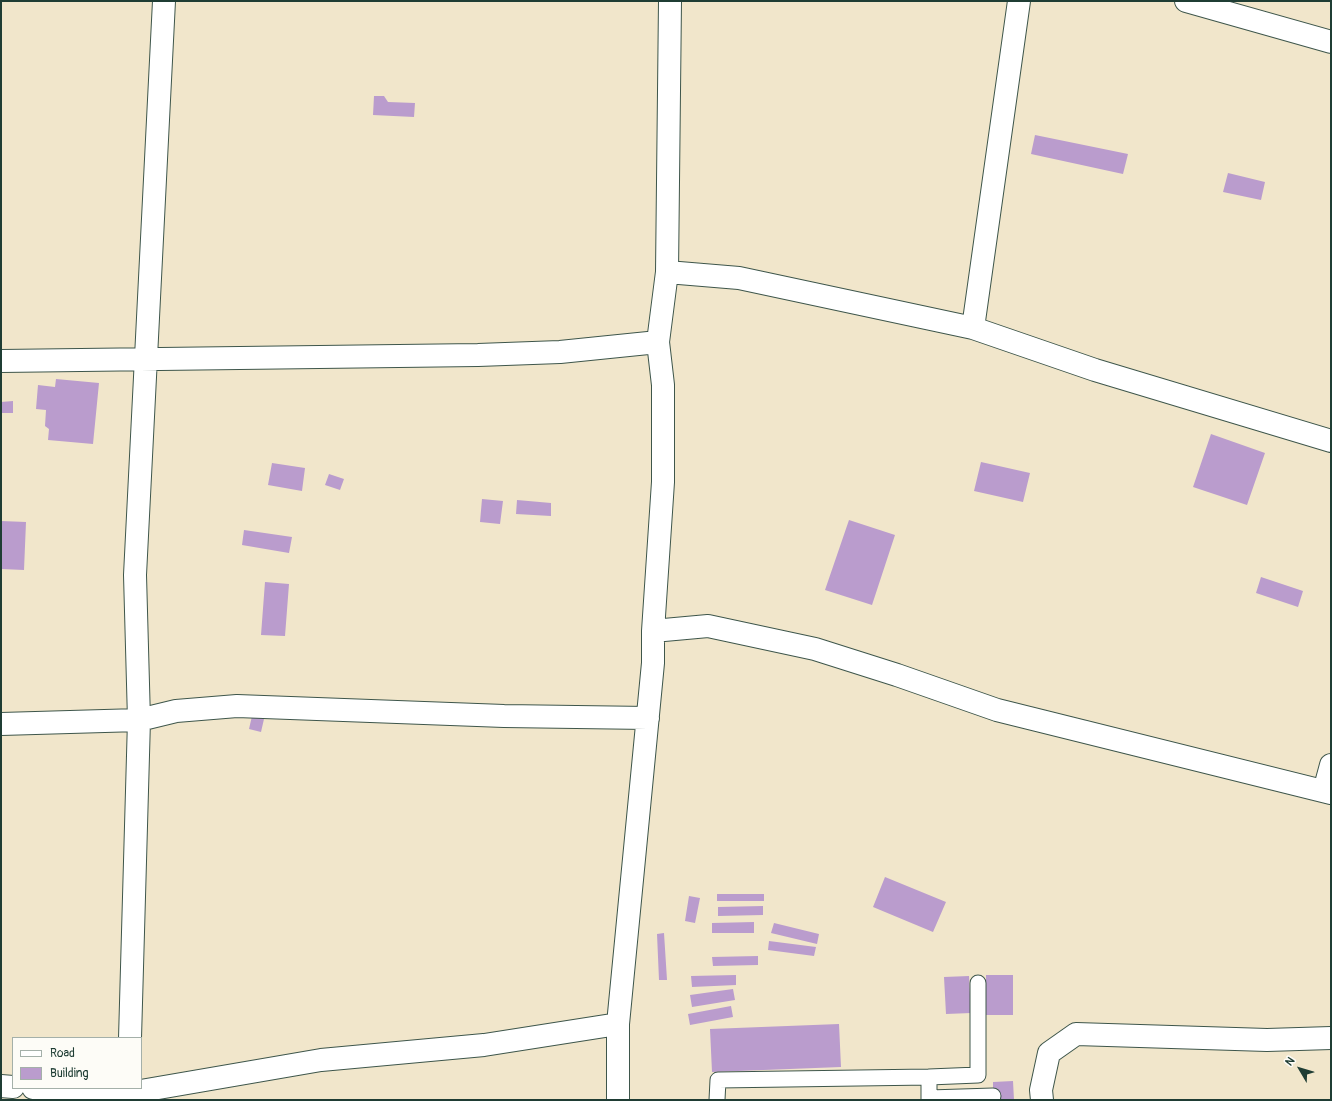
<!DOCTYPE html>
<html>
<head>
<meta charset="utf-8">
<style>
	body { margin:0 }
	#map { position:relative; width:1332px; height:1101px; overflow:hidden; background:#f1e6cb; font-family:Pangolin,sans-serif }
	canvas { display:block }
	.frame { position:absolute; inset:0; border:2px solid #1f3d34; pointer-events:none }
	.legend { position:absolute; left:12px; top:1037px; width:130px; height:52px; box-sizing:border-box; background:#fdfcf7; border:1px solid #a4b0a9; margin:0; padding:5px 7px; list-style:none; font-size:12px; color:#1f3d34 }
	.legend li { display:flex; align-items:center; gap:8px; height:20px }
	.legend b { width:20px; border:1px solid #a4b0a9 }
	.north { position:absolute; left:1280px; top:1049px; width:40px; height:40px; -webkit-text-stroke:3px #fdfcf7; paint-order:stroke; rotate:308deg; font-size:11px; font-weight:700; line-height:16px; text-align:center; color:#1f3d34 }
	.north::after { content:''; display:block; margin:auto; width:14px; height:18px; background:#1f3d34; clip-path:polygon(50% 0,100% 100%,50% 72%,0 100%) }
</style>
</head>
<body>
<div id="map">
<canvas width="1332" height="1101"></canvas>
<div class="frame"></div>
<ul class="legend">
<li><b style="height:5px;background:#fff"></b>Road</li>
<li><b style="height:11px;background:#ba9ccd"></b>Building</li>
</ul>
<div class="north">N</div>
</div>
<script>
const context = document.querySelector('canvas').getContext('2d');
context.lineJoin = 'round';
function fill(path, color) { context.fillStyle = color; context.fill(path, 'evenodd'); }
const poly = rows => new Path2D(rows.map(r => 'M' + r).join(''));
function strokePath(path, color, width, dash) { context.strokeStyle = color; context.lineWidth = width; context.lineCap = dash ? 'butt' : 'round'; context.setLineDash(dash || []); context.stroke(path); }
const building = poly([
	[374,96,384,96,388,102,415,103,414,117,373,115],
	[1035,135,1128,154,1123,174,1031,154],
	[1228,173,1265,182,1261,200,1223,192],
	[56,379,99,383,93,444,48,440,49,429,45,426,46,410,36,409,38,385,55,387],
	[13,401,13,413,1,413,1,402],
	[1211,434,1265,453,1247,505,1193,487],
	[981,462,1030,473,1023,502,974,491],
	[272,463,305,468,302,491,268,485],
	[329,474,344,479,340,490,325,485],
	[482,499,503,501,500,524,480,522],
	[517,500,551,503,551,516,516,514],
	[849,520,895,535,872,605,825,590],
	[1,521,26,522,24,570,1,569],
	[244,530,292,537,289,553,242,545],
	[1261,577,1303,591,1298,607,1256,593],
	[265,582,289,584,285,636,261,635],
	[252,716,264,719,261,732,249,729],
	[885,877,946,902,933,932,873,907],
	[717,894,764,894,764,901,717,901],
	[689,896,700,898,695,923,685,921],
	[763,906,763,915,718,916,718,907],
	[754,922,754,933,712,933,712,923],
	[774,923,819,934,817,944,771,933],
	[664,933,667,980,659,980,657,934],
	[769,941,816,947,814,956,768,950],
	[758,956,758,965,713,966,712,957],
	[736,975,736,985,692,987,691,976],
	[986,975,1013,975,1013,1015,986,1015],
	[969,976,971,1013,946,1014,944,977],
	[733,989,735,1000,692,1007,690,995],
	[731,1006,733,1017,690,1025,688,1014],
	[839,1024,841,1067,712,1072,710,1029],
	[1013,1081,1014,1100,993,1100,993,1082]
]);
const lane = poly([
	[929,1077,978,1075,978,983],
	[929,1098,993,1096],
	[717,1100,718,1080,929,1077,929,1100]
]);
const street = poly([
	[1186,1,1331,42],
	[667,272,739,278,973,328,1095,370,1331,441],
	[973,328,1019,1],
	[1,361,478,355,560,352,658,342],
	[653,631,708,626,815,649,897,675,997,710,1331,793],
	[1,724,139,720,176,711,237,706,504,716,648,718],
	[1324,791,1331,765],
	[130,1038,139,720,135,575,164,1],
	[1,1086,13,1087],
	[33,1088,129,1093,321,1060,484,1045,618,1024],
	[618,1100,618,1024,653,663,653,631,663,482,663,385,658,342,667,272,670,1],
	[1042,1100,1041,1090,1049,1053,1076,1034,1267,1040,1331,1038]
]);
fill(building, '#ba9ccd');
strokePath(lane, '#3e564b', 17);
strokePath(street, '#3e564b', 24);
strokePath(lane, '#fff', 15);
strokePath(street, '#fff', 22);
</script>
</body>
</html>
